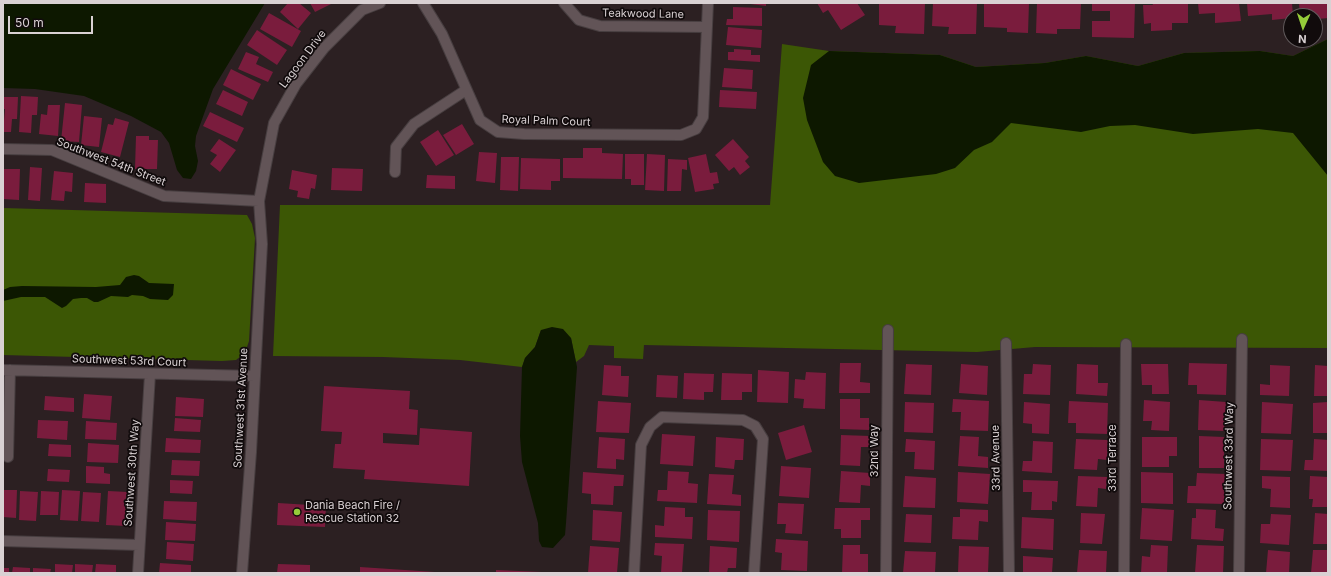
<!DOCTYPE html>
<html>
<head>
<meta charset="utf-8">
<style>
	body { margin:0 }
	#map { position:relative; width:1331px; height:576px; overflow:hidden; background:#2c2022; font-family:Inter,sans-serif }
	canvas { display:block }
	.frame { position:absolute; inset:0; border:4px solid #d9d1d3; pointer-events:none }
	.north { position:absolute; left:1283px; top:8px; width:40px; height:40px; box-sizing:border-box; background:#110b0c; border:1px solid #615a5c; border-radius:50%; rotate:183deg; font-size:11px; font-weight:700; line-height:16px; text-align:center; color:#d9d1d3 }
	.north::after { content:''; display:block; margin:auto; width:14px; height:18px; background:#96cc3a; clip-path:polygon(50% 0,100% 100%,50% 72%,0 100%) }
	.scale { position:absolute; left:8px; top:16px; width:85px; height:18px; box-sizing:border-box; border:2px solid #d9d1d3; border-top:0; padding-left:5px; font-size:12px; line-height:14px; white-space:nowrap; color:#d9d1d3; -webkit-text-stroke:3px #110b0c; paint-order:stroke }
</style>
</head>
<body>
<div id="map">
<canvas width="1331" height="576"></canvas>
<div class="frame"></div>
<div class="north">N</div>
<div class="scale">50 m</div>
</div>
<script>
const context = document.querySelector('canvas').getContext('2d');
context.lineJoin = 'round';
function fill(path, color) { context.fillStyle = color; context.fill(path, 'evenodd'); }
const poly = rows => new Path2D(rows.map(r => 'M' + r).join(''));
function strokePath(path, color, width, dash) { context.strokeStyle = color; context.lineWidth = width; context.lineCap = dash ? 'butt' : 'round'; context.setLineDash(dash || []); context.stroke(path); }
function drawText(font, color, halo, rows, align = 'center') {
  context.font = font + ' Inter,sans-serif'; context.lineWidth = 3.5; context.setLineDash([]); context.textBaseline = 'middle'; context.strokeStyle = halo; context.fillStyle = color; for (const [text, x, y, turn = 0] of rows) {
    context.save(); context.translate(x, y); context.rotate((+turn || 0) * Math.PI / 180); context.textAlign = isNaN(turn) ? turn : align; if (halo) context.strokeText(text, 0, 0); context.fillText(text, 0, 0); context.restore();
  }
}
const green = poly([
	[1328,39,1328,348,1035,347,977,352,644,345,643,359,614,358,614,346,589,345,584,356,576,362,571,338,541,330,535,347,525,358,522,367,460,360,383,357,273,356,280,205,770,205,782,44,829,51,940,55,976,67,1045,63,1086,56,1138,66,1184,53,1260,51,1293,56],
	[3,208,247,215,252,224,255,238,249,341,245,353,236,360,222,361,3,355]
]);
const water = poly([
	[3,3,265,3,213,89,196,136,195,146,198,161,196,171,191,179,183,178,177,170,169,143,161,132,131,116,84,96,35,89,3,88],
	[1328,39,1328,176,1293,133,1258,129,1193,134,1135,125,1110,126,1081,132,1011,123,992,142,974,150,955,168,936,174,859,183,835,176,823,162,807,120,803,98,811,65,829,51,940,55,976,67,1045,63,1086,56,1138,66,1184,53,1260,51,1293,56],
	[134,275,139,276,149,283,174,284,173,295,168,300,150,299,143,296,132,295,128,297,111,296,98,302,94,302,87,298,81,298,73,299,66,306,62,308,45,297,21,297,3,301,3,290,10,287,22,286,96,287,120,285,126,277],
	[552,327,563,329,571,338,577,367,566,523,565,535,553,548,542,547,539,541,538,523,522,462,520,436,522,367,525,358,535,347,541,330]
]);
const building = poly([
	[288,3,299,3,311,13,298,29,280,12],
	[310,3,333,3,315,12],
	[743,3,766,3,766,6],
	[817,3,857,3,865,15,841,30,828,10,823,13],
	[879,3,925,3,924,34,895,33,896,26,879,25],
	[933,3,977,3,976,34,948,34,949,27,932,26],
	[984,3,1029,3,1028,33,1007,32,1007,28,984,27],
	[1037,3,1081,3,1080,29,1057,29,1057,34,1036,33],
	[1092,3,1135,3,1134,38,1092,37,1092,21,1110,21,1110,11,1092,11],
	[1152,3,1188,3,1188,23,1172,23,1172,30,1151,31,1151,23,1144,24,1143,5,1153,5],
	[1198,3,1239,3,1241,21,1215,23,1215,13,1199,14],
	[1247,3,1292,3,1293,16,1291,18,1272,20,1272,14,1248,16],
	[1299,3,1328,3,1328,18,1318,19,1317,15,1300,16],
	[733,7,762,8,762,26,726,25,727,19,733,19],
	[269,13,301,31,292,47,260,29],
	[728,27,762,30,761,48,726,45],
	[257,30,287,50,277,65,247,45],
	[734,49,751,50,751,55,760,55,760,62,728,60,728,52,734,52],
	[246,52,259,57,256,64,273,72,268,82,238,69],
	[724,68,753,70,752,89,722,87],
	[231,69,261,84,253,100,223,85],
	[223,90,248,102,242,116,216,104],
	[720,90,757,92,756,109,719,107],
	[21,96,38,97,37,115,32,115,31,133,19,132],
	[3,97,18,97,17,119,12,119,11,132,3,132,5,109,3,109],
	[65,103,82,105,79,142,61,141],
	[48,105,60,105,58,136,39,134,41,114,47,115],
	[210,112,244,128,237,142,203,126],
	[84,116,102,118,99,147,81,145],
	[115,118,129,122,120,157,101,152,108,124,113,125],
	[462,124,474,144,456,155,443,135],
	[438,130,454,155,436,166,420,142],
	[136,136,149,136,149,140,158,140,157,169,135,169],
	[219,139,236,150,220,172,210,164,217,155,210,151],
	[733,139,749,157,745,161,750,167,740,175,734,167,729,171,715,155],
	[583,148,602,148,602,153,623,154,622,179,563,178,563,158,583,158],
	[479,152,497,153,495,183,476,181],
	[625,154,644,154,644,185,631,185,631,179,625,179],
	[647,154,665,155,664,191,645,190],
	[706,154,710,173,717,172,719,183,713,184,714,189,695,192,688,158],
	[501,157,519,157,518,191,500,190],
	[521,158,560,159,560,181,551,181,551,190,520,189],
	[668,159,687,160,687,170,682,169,681,191,667,191],
	[30,167,42,168,40,201,28,200],
	[332,168,363,169,362,191,331,190],
	[3,169,20,169,19,200,3,199],
	[292,170,317,175,315,189,311,188,309,199,297,197,298,191,289,189],
	[54,171,73,173,72,192,65,191,64,201,51,200],
	[427,175,455,176,455,189,426,188],
	[85,183,106,184,106,203,84,202],
	[840,363,861,363,860,382,870,383,870,393,839,393],
	[1189,363,1227,364,1226,395,1197,394,1197,385,1188,385],
	[906,364,932,365,931,395,904,394],
	[961,364,988,366,987,395,959,393],
	[1033,364,1051,365,1050,395,1023,394,1024,374,1032,374],
	[1077,364,1098,365,1098,383,1108,383,1107,396,1076,394],
	[1141,364,1168,364,1169,394,1152,394,1152,385,1142,385],
	[604,365,621,366,621,376,629,376,628,397,602,395],
	[1270,365,1290,366,1289,396,1260,395,1260,384,1270,385],
	[1315,365,1328,366,1328,396,1314,396],
	[758,370,789,372,788,403,757,402],
	[806,372,826,373,825,409,803,408,804,399,794,398,795,379,805,380],
	[684,373,714,374,713,392,704,392,704,400,683,399],
	[722,373,752,374,752,392,742,392,742,400,721,400],
	[657,375,678,376,677,398,656,397],
	[324,386,410,391,409,409,418,410,417,435,383,433,383,443,419,445,420,428,472,432,469,486,364,479,365,470,333,468,335,444,341,444,342,432,321,431],
	[84,394,112,396,110,420,82,418],
	[45,396,74,398,74,412,44,410],
	[176,397,204,399,203,417,175,416],
	[840,399,860,399,860,418,869,418,869,430,840,429],
	[953,399,989,401,988,431,960,430,961,412,952,412],
	[1144,400,1170,402,1169,431,1151,430,1152,421,1143,421],
	[1199,400,1226,402,1224,431,1198,430],
	[598,401,631,403,629,433,596,432],
	[1069,401,1108,403,1107,434,1076,433,1076,423,1068,423],
	[905,402,934,403,933,433,904,432],
	[1024,402,1050,404,1049,434,1032,433,1032,424,1023,423],
	[1262,402,1293,404,1291,434,1261,433],
	[1328,402,1328,433,1313,433,1313,403],
	[175,418,201,420,200,432,174,431],
	[38,420,68,421,67,440,37,438],
	[86,421,117,423,116,440,85,439],
	[804,425,812,452,786,460,778,433],
	[662,434,695,436,693,466,660,464],
	[841,435,870,436,869,447,861,447,860,466,840,465],
	[960,436,979,437,978,456,988,457,988,468,958,466],
	[1199,436,1224,437,1224,468,1199,468],
	[599,437,625,439,624,460,616,459,616,469,597,468],
	[716,437,744,439,743,460,735,460,734,469,715,467],
	[1142,437,1177,437,1177,456,1169,456,1169,467,1142,467],
	[166,438,201,440,200,453,165,452],
	[906,439,935,441,934,470,914,469,915,452,905,452],
	[1076,439,1108,440,1107,460,1098,459,1097,470,1074,469],
	[1261,439,1293,440,1291,471,1260,470],
	[1314,439,1328,440,1328,471,1304,470,1305,460,1313,460],
	[1033,441,1053,442,1052,473,1022,471,1023,461,1032,461],
	[88,443,119,445,118,463,87,462],
	[49,444,71,445,71,457,48,456],
	[172,460,200,461,199,476,171,475],
	[86,466,104,467,104,473,110,474,110,484,86,483],
	[781,466,811,468,809,498,779,496],
	[48,469,70,470,69,482,47,481],
	[668,471,689,472,688,483,698,484,697,503,657,501,658,490,667,490],
	[841,471,870,473,870,486,861,485,860,503,839,502],
	[583,472,624,475,623,486,614,486,613,505,591,504,591,494,582,493],
	[958,472,990,474,988,504,957,502],
	[1141,472,1173,473,1173,504,1141,503],
	[1197,473,1226,474,1225,504,1187,503,1188,486,1196,486],
	[709,474,734,475,732,494,741,495,741,506,707,504],
	[905,476,936,478,935,508,903,507],
	[1078,476,1107,477,1106,489,1098,488,1097,507,1076,506],
	[1262,476,1290,477,1290,508,1270,507,1271,489,1262,488],
	[1310,476,1328,477,1328,507,1312,507,1313,499,1309,499],
	[170,480,193,481,192,494,170,493],
	[1023,480,1058,481,1057,502,1052,501,1052,510,1031,510,1032,492,1023,492],
	[3,490,17,490,16,518,3,517],
	[62,490,80,491,78,521,60,520],
	[20,491,38,492,36,521,19,520],
	[41,491,59,492,58,515,40,515],
	[108,491,128,492,126,526,106,525],
	[83,492,101,493,99,522,81,521],
	[164,501,197,502,196,521,163,519],
	[278,503,326,506,325,527,277,525],
	[778,503,804,504,802,534,785,533,786,524,777,524],
	[665,507,685,508,685,517,693,517,692,539,655,537,655,525,664,526],
	[835,508,870,508,870,520,861,520,861,538,841,538,841,529,834,529],
	[1142,508,1174,510,1172,541,1140,539],
	[960,509,988,510,988,522,979,521,978,540,952,539,953,517,960,517],
	[1196,509,1216,510,1215,528,1224,529,1223,541,1191,539,1192,518,1196,518],
	[593,510,622,512,620,542,592,540],
	[708,510,740,511,739,542,707,540],
	[1081,513,1105,514,1102,544,1080,543],
	[1315,513,1328,514,1328,544,1313,544],
	[906,514,932,515,931,543,904,542],
	[1271,514,1291,515,1289,545,1260,543,1261,524,1270,524],
	[1022,517,1054,519,1053,550,1021,548],
	[166,522,196,524,195,541,165,540],
	[776,539,808,541,807,571,781,570,782,553,775,552],
	[167,542,194,544,193,561,166,559],
	[655,543,684,544,682,573,661,573,662,556,654,555],
	[843,545,860,545,860,554,868,554,868,573,842,573],
	[1151,545,1168,546,1167,573,1141,573,1142,556,1150,557],
	[1197,545,1224,546,1223,573,1195,573],
	[590,546,619,548,617,573,588,573],
	[710,546,737,548,736,568,728,568,727,573,709,573],
	[959,546,989,547,988,573,958,573],
	[1079,550,1107,551,1106,573,1077,573],
	[1268,550,1290,552,1289,573,1266,573],
	[1313,550,1328,550,1328,573,1311,573],
	[905,551,936,552,935,573,903,573],
	[1023,556,1053,558,1052,573,1023,573],
	[160,563,191,565,191,573,159,573],
	[55,564,73,565,72,573,55,573],
	[75,564,93,565,92,573,75,573],
	[96,564,116,565,116,573,95,573],
	[278,564,310,565,310,573,277,573],
	[13,567,30,568,30,573,12,573],
	[360,567,435,572,435,573,360,573],
	[3,568,9,568,9,573,3,573],
	[33,568,51,569,50,573,33,573],
	[496,570,542,572,542,573,496,573]
]);
const minor = poly([
	[423,3,442,34,480,120,498,132,524,134,681,135,696,129,703,117,708,3],
	[564,3,579,20,600,26,706,27],
	[3,149,52,150,164,196,259,201],
	[395,172,396,147,414,124,466,90],
	[1006,343,1009,573],
	[3,370,255,376],
	[8,457,10,370],
	[3,541,139,545],
	[138,573,150,374],
	[242,573,251,452,262,244,259,201,274,123,296,84,324,48,362,10,380,3],
	[634,573,641,445,650,427,662,417,743,420,755,426,763,439,754,573],
	[886,573,888,330],
	[1124,573,1126,344],
	[1239,573,1242,339]
]);
const markers = [
	[297,512,4,"#96cc3a"]
];
const streetNames = [
	["Teakwood Lane",643,14,1],
	["Lagoon Drive",303,59,-53],
	["Royal Palm Court",546,121,2],
	["Southwest 54th Street",111,162,21],
	["Southwest 53rd Court",129,361,2],
	["Southwest 31st Avenue",241,408,-87],
	["32nd Way",875,451,-90],
	["Southwest 33rd Way",1229,456,-89],
	["33rd Avenue",996,458,-91],
	["33rd Terrace",1113,458,-90],
	["Southwest 30th Way",132,473,-86]
];
const poiNames = [
	["Dania Beach Fire /",305,506],
	["Rescue Station 32",305,519]
];
fill(green, '#3c5705');
fill(water, '#0d1800');
fill(building, '#7a1c3d');
strokePath(minor, '#473e40', 12);
strokePath(minor, '#625457', 10);
for (const [x, y, r, color] of markers) { const dot = new Path2D(); dot.arc(x, y, r, 0, 2 * Math.PI); context.fillStyle = color; context.fill(dot); strokePath(dot, '#110b0c', 1.5); }
drawText('11px', '#d9d1d3', '#110b0c', streetNames);
drawText('11px', '#d9d1d3', '#110b0c', poiNames, 'left');
</script>
</body>
</html>
